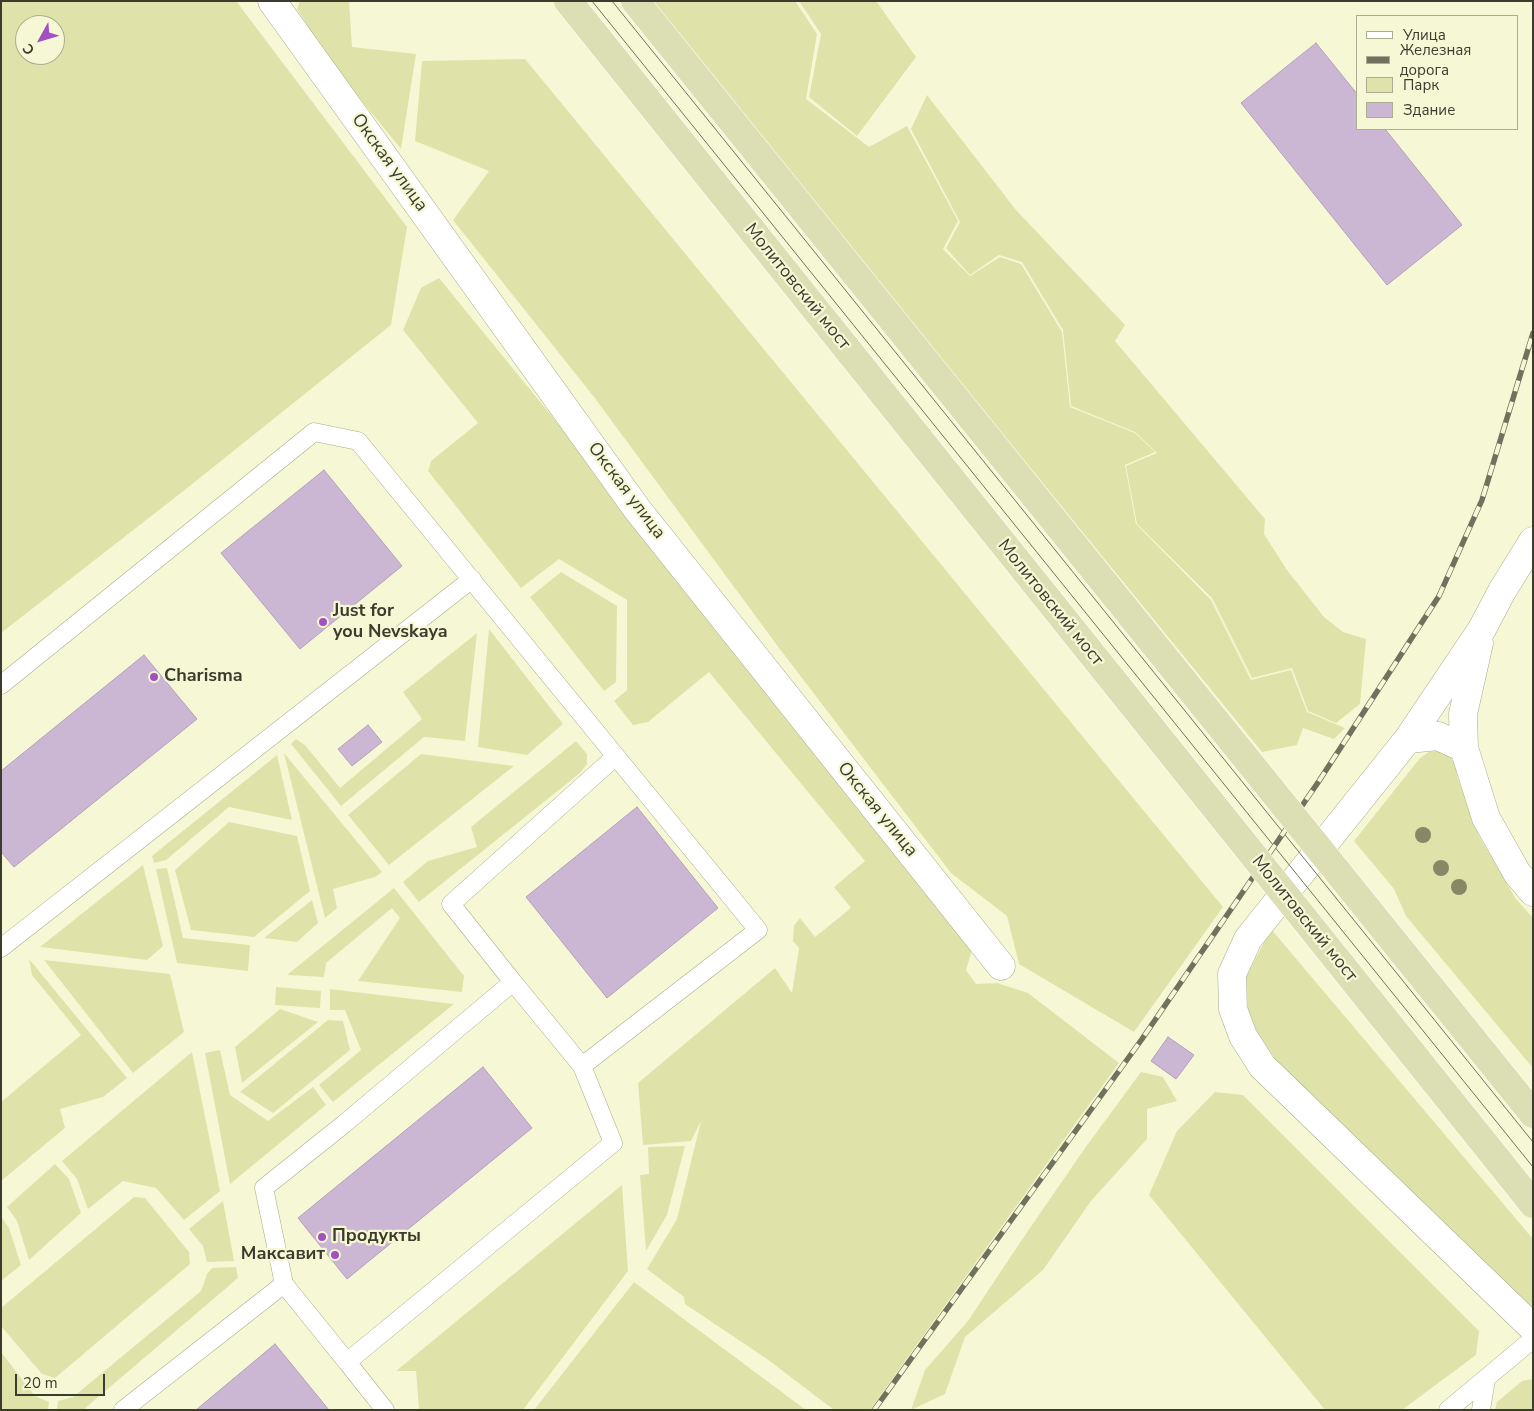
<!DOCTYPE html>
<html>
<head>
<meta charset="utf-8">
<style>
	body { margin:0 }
	#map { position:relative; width:1534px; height:1411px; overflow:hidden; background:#f6f8d5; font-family:"Nunito Sans",sans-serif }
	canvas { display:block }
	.frame { position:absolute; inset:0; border:2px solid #3b3c2e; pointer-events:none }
	.legend { position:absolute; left:1356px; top:15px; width:162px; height:115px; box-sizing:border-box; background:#f6f8d5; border:1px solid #abad92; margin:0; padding:6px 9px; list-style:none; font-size:15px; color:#3b3c2e }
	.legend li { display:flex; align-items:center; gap:10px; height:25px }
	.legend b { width:25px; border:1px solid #abad92 }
	.north { position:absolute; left:15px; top:15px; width:50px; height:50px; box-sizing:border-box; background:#f6f8d5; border:1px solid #abad92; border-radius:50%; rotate:231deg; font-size:14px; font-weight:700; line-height:20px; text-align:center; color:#3b3c2e }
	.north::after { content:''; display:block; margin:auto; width:18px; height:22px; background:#a351c0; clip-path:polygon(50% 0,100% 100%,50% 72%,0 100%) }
	.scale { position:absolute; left:15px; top:1374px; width:90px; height:22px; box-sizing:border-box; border:2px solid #3b3c2e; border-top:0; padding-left:6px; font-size:15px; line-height:18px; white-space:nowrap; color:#3b3c2e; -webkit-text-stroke:4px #f6f8d5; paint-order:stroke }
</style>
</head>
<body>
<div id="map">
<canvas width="1534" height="1411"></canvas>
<div class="frame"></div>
<ul class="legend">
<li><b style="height:6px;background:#fff"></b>Улица</li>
<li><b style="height:6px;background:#71725e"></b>Железная дорога</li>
<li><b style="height:14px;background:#e0e3a9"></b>Парк</li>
<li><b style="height:14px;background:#cbb6d3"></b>Здание</li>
</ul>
<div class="north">С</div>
<div class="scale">20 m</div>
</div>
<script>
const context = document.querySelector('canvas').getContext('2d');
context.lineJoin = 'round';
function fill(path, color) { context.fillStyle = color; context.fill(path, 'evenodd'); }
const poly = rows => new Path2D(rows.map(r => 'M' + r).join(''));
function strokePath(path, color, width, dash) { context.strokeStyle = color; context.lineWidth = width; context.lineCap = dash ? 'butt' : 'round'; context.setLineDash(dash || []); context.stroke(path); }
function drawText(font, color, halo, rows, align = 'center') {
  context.font = font + ' "Nunito Sans",sans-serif'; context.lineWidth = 4.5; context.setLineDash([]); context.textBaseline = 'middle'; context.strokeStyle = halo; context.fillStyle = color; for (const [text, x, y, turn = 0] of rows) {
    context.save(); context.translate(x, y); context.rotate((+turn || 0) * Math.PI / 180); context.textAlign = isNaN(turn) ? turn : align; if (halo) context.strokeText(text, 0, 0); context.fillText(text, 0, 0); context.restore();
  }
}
const green = poly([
	[1,1,236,1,407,227,391,325,186,489,1,633],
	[25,25,55,25,55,55,25,55],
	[300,1,349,1,352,47,416,54,401,149,334,67,297,9],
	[649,1,795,1,817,34,806,99,869,147,907,126,958,221,943,249,970,276,1000,257,1021,264,1062,332,1070,407,1135,433,1155,452,1125,465,1136,524,1211,600,1251,680,1291,670,1307,712,1345,728,1334,739,1303,728,1297,745,1262,752],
	[799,1,876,1,916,57,857,136,809,97,821,34],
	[525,59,1223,907,1134,1032,1019,964,1007,916,951,873,779,648,594,397,453,220,489,171,415,141,422,61],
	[927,95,1016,210,1125,325,1115,341,1265,519,1264,534,1287,570,1324,617,1343,632,1366,639,1360,704,1336,723,1308,711,1292,668,1252,678,1212,598,1137,524,1126,466,1157,453,1135,432,1071,406,1063,330,1022,262,999,255,970,275,946,248,960,222,911,129],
	[439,278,648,534,972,950,966,970,976,984,997,983,1028,993,1119,1063,870,1410,834,1410,767,1359,685,1304,684,1297,647,1269,677,1219,701,1121,691,1141,643,1145,638,1083,775,968,792,993,799,948,793,941,794,926,800,918,815,937,851,908,834,887,865,861,709,672,648,722,633,725,614,701,627,690,627,600,559,559,521,588,428,471,431,461,478,423,403,330,421,288],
	[561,572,617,606,616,682,604,691,530,597],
	[489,629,563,724,527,755,478,747],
	[477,633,465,741,424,737,341,806,291,744,296,739,305,745,340,788,422,719,403,692],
	[576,741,587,754,587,764,580,773,419,902,403,882,428,861,477,847,471,827],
	[1439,750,1449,755,1455,764,1458,779,1480,838,1516,899,1533,918,1533,1068,1406,916,1394,889,1354,841,1420,758,1429,752],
	[284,753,382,872,375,877,333,889,337,908,325,918],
	[421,754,514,766,389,865,348,815],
	[277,755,292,820,229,807,166,860,154,863,152,856],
	[229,822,297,836,310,891,254,937,191,930,175,870],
	[143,865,163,946,147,960,40,947],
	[167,868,183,938,250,945,248,971,177,963,156,869],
	[394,888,464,976,462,992,358,981,400,918,392,908,326,963,324,977,287,975],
	[312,900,318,923,297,942,264,938],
	[1271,929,1533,1239,1533,1313,1276,1060,1257,1032,1248,1009,1246,977],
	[29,959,127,1078,103,1097,60,1109,65,1128,1,1181,1,1102,81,1035,32,975],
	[44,960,170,974,184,1032,133,1073],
	[276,987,321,991,320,1008,275,1005],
	[330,989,454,1004,333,1102,319,1085,361,1050,345,1010,330,1010],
	[280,1009,318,1022,242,1083,235,1047],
	[328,1020,343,1021,350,1050,273,1113,240,1092],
	[220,1050,230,1095,268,1121,313,1087,326,1105,230,1184,205,1053],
	[192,1052,220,1191,184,1220,156,1188,123,1181,88,1209,77,1179,62,1161],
	[1141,1072,1163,1077,1177,1101,1147,1109,1147,1139,1091,1201,1043,1270,965,1337,945,1394,911,1410,925,1370,968,1321,1019,1244,1085,1148],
	[1215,1092,1243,1095,1479,1331,1476,1355,1402,1410,1325,1410,1149,1195,1177,1131],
	[685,1146,667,1215,646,1251,640,1175,649,1174,648,1147],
	[55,1164,69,1179,81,1213,29,1260,17,1221,7,1207],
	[622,1185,628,1271,523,1410,419,1410,416,1371,396,1371],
	[134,1197,145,1198,189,1252,190,1264,55,1378,42,1374,1,1326,1,1308],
	[223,1201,234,1261,207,1262,203,1246,189,1229],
	[1,1216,9,1228,21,1265,1,1281],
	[236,1267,238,1278,83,1410,57,1410,58,1401,73,1397,201,1291,207,1274,212,1268],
	[634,1282,806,1410,534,1410],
	[1,1352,35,1396,49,1402,48,1410,1,1410],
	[1533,1379,1533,1410,1495,1410,1497,1402,1522,1381]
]);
const building = poly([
	[1316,43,1358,95,1358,129,1385,129,1462,225,1387,285,1241,103,1316,43],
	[324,470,402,566,300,649,221,553,324,470],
	[144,655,197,719,14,867,1,852,1,771,144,655],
	[368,725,382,742,352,766,338,749,368,725],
	[637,807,718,908,607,998,526,897,637,807],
	[1168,1037,1194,1055,1176,1079,1151,1061,1168,1037],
	[483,1067,532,1128,347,1279,298,1218,483,1067],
	[275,1344,329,1410,196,1410,275,1344]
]);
const service = poly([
	[1,685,314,432,358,441,758,930,582,1066,613,1143,347,1362,385,1410],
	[1,948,472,579],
	[513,982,451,904,616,756],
	[284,1284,264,1188,344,1124,513,982,582,1066],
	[123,1410,284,1284,347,1362],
	[1448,1410,1533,1339],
	[1481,1410,1486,1379]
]);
const minor = poly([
	[272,1,637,509,1001,966]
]);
const tertiary = poly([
	[1533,541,1502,591,1482,629,1408,739,1248,939,1232,974,1233,1009,1243,1036,1262,1066,1533,1328],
	[1479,643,1463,714,1464,748,1486,818,1517,873,1533,892],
	[1408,739,1438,736,1464,748]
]);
const tram = poly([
	[592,1,1533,1167],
	[612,1,1533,1142]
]);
const rail = poly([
	[874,1410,1142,1039,1319,781,1439,596,1482,500,1533,333]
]);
const primaryBridge = poly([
	[568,1,1533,1204],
	[635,1,1533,1114]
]);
const trees = [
	[1423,835],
	[1441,868],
	[1459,887]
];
const markers = [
	[323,622,5,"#a351c0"],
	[154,677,5,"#a351c0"],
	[322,1237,5,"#a351c0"],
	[335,1255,5,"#a351c0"]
];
const streetNames = [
	["Окская улица",389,163,54],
	["Молитовский мост",797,287,51],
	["Окская улица",626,491,53],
	["Молитовский мост",1050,603,51],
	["Окская улица",877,810,51],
	["Молитовский мост",1304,919,51]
];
const poiNames = [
	["Just for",333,612],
	["you Nevskaya",333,633],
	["Charisma",164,677],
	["Продукты",332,1237],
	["Максавит",325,1255,"right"]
];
fill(green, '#e0e3a9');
fill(building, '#cbb6d3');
strokePath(building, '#b49fbc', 1);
strokePath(service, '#a9ab8a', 19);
strokePath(minor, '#a9ab8a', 29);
strokePath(tertiary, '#a9ab8a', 29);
strokePath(service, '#fff', 18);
strokePath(minor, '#fff', 28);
strokePath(tertiary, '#fff', 28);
strokePath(tram, '#71725e', 1);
strokePath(rail, '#71725e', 5.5);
strokePath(rail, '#f6f8d5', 4, [11]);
strokePath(primaryBridge, '#fff', 29, []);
strokePath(primaryBridge, '#dcdeb4', 28);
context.fillStyle = '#878866';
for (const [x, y] of trees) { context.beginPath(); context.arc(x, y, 8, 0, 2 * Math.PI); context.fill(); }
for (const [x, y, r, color] of markers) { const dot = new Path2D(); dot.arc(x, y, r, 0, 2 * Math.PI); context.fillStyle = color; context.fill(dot); strokePath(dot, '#f6f8d5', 2); }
drawText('18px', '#3b3c2e', '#f6f8d5', streetNames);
drawText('bold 18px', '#3b3c2e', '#f6f8d5', poiNames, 'left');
</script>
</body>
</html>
